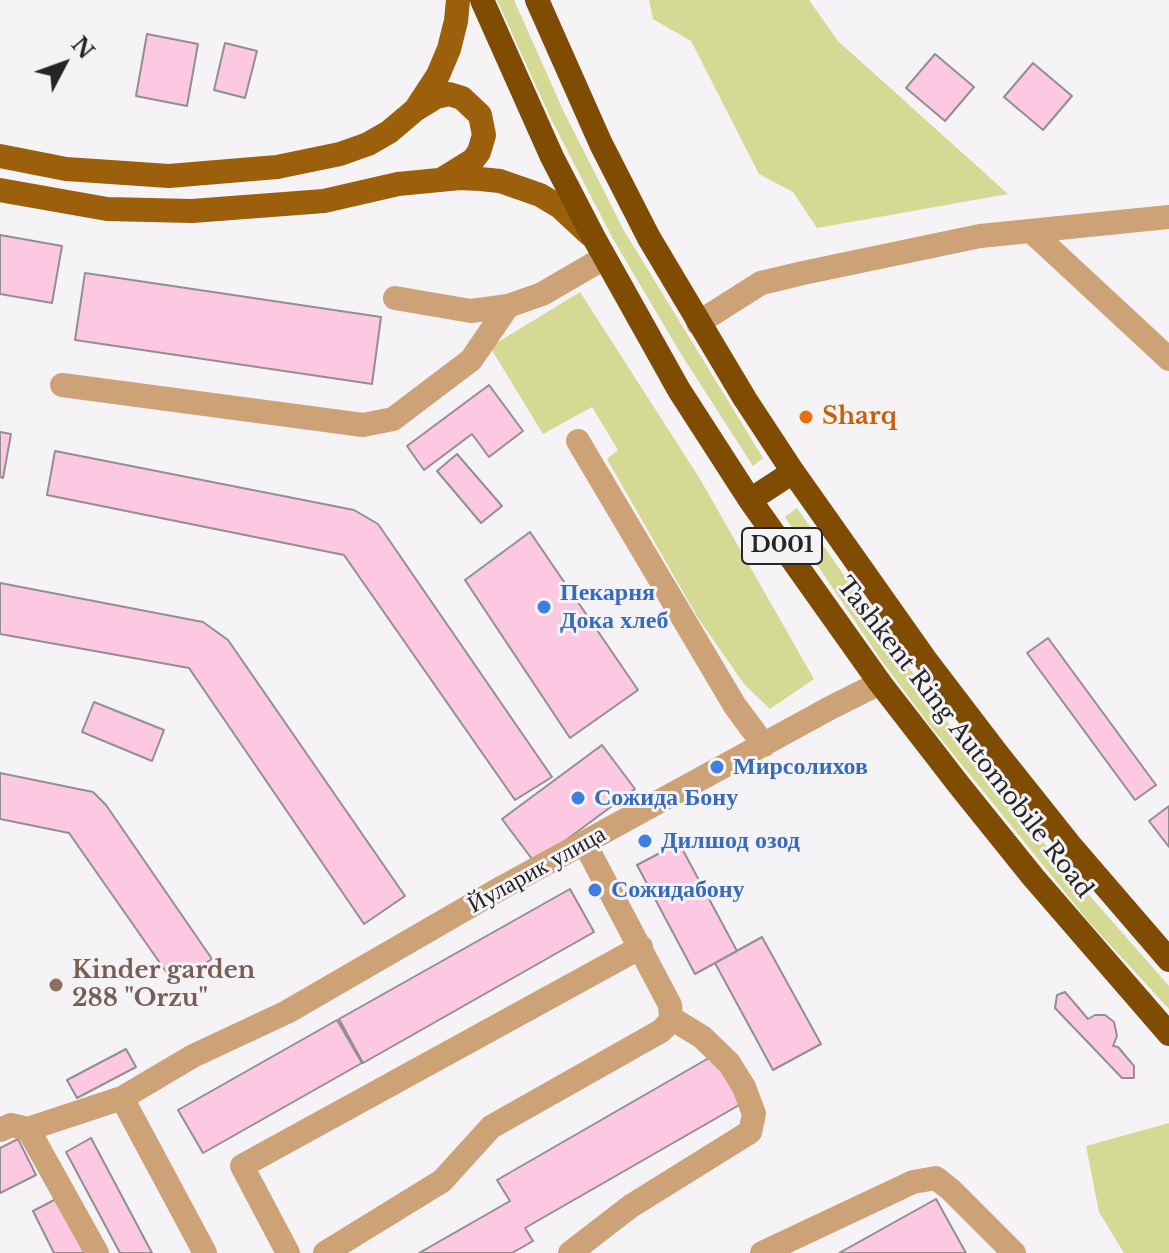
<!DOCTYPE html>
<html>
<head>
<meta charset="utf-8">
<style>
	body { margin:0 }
	#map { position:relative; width:1169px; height:1253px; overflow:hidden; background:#f5f3f6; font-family:"Libre Baskerville",serif }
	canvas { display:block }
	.north { position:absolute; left:24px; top:24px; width:80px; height:80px; -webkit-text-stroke:6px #f5f3f6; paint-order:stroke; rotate:49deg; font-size:22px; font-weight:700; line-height:32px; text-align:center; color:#252426 }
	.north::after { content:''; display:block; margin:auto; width:28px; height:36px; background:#252426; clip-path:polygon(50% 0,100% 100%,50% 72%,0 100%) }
</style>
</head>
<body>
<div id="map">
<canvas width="1169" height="1253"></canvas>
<div class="north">N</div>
</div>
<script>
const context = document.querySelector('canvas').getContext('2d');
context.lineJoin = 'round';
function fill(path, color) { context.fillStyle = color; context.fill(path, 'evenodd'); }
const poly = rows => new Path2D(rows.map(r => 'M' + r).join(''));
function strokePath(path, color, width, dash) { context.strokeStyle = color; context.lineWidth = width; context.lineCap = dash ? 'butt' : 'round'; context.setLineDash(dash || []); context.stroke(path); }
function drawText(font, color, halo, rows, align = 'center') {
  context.font = font + ' "Libre Baskerville",serif'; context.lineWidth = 6; context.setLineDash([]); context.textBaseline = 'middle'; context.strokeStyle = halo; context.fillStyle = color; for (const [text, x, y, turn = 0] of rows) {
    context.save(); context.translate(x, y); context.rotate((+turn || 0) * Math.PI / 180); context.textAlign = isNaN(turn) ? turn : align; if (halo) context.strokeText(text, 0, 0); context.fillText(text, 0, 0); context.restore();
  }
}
const green = poly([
	[497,0,514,0,563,110,623,229,763,458,753,466,681,354,613,239,551,119],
	[649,0,809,0,838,41,1008,194,817,228,793,192,759,174,691,41,653,19],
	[580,292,700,479,814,679,770,709,744,684,698,618,607,459,618,450,592,407,543,434,490,347],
	[797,508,942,715,1047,847,1169,986,1169,1009,1089,922,928,723,879,657,785,517],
	[1169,1123,1169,1253,1124,1253,1099,1212,1086,1146]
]);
const building = poly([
	[147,34,198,44,187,106,136,96,147,34],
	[225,43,257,51,245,98,214,90,225,43],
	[935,54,974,87,945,121,906,88,935,54],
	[1033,63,1072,96,1043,130,1004,97,1033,63],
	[0,235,62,246,52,303,0,294,0,235],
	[85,273,381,317,372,384,75,340,85,273],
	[489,385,523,431,489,457,472,434,424,470,407,446,489,385],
	[0,432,11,434,3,478,0,477,0,432],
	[55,451,354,510,378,524,552,777,515,800,344,555,47,495,55,451],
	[457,454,502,506,481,523,437,471,457,454],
	[530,532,638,690,570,738,465,580,530,532],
	[0,583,203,622,228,640,405,896,364,924,189,668,0,634,0,583],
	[1048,638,1156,785,1135,800,1027,653,1048,638],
	[94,702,164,730,152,761,82,732,94,702],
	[602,745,635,789,535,863,502,819,602,745],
	[0,773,93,792,106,805,212,959,174,983,69,833,0,819,0,773],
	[1169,806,1169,847,1149,821,1169,806],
	[679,843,737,951,695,974,637,865,679,843],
	[570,889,594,932,363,1063,339,1019,570,889],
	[762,937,821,1044,773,1070,715,963,762,937],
	[1065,992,1088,1019,1095,1015,1105,1015,1114,1022,1117,1036,1113,1046,1118,1047,1134,1066,1134,1078,1122,1078,1055,1008,1057,995,1065,992],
	[337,1020,362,1063,203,1153,178,1110,337,1020],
	[126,1049,136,1067,77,1098,67,1080,126,1049],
	[714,1055,741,1104,525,1228,533,1241,512,1253,419,1253,510,1201,497,1180,714,1055],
	[91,1138,152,1253,120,1253,66,1152,91,1138],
	[18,1139,36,1175,0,1193,0,1148,18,1139],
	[60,1197,88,1253,54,1253,33,1211,60,1197],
	[936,1199,966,1253,839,1253,936,1199]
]);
const minor = poly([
	[1031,231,1169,359],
	[395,298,471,311,508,306,542,294,604,258],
	[698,323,761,283,803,273,980,236,1169,217],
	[62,385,363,425,393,419,471,360,508,306],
	[578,441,735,706,764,745],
	[122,1098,205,1253],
	[0,1130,11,1125,28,1129],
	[97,1253,28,1129,122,1098,193,1056,287,1012,503,887,830,708,880,683],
	[288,1253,242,1166,641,947],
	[325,1253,442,1181,491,1127,661,1031,667,1025,671,1018,670,1005,585,844],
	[570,1253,631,1206,750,1132,754,1114,744,1087,729,1063,702,1037,671,1018],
	[762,1253,913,1182,936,1178,951,1190,1014,1253]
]);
const major = poly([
	[415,110,436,97,449,94,462,98,480,115,484,135,479,152,473,160,444,178],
	[0,156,66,169,169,176,277,167,340,154,368,144,389,132,415,110,438,75,449,49,456,21,458,0],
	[0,190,107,209,192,211,324,201,398,184,460,178,480,179,500,181,540,195,560,207,589,234]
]);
const highway = poly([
	[482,0,552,157,594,238,679,390,750,500,880,683,959,785,1033,877,1169,1034],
	[537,0,601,144,649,238,745,399,793,472,925,659,996,752,1070,845,1169,960],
	[750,500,793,472]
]);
const markers = [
	[806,417,8,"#e8710a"],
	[544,607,8,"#3f7fe0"],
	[717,767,8,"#3f7fe0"],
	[578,798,8,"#3f7fe0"],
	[645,841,8,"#3f7fe0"],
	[595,890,8,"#3f7fe0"],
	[56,985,8,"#8d6e63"]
];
const shields = [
	[782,546,80]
];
const shieldNames = [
	["D001",782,546]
];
const foodNames = [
	["Sharq",822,417]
];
const shopNames = [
	["Пекарня",560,593],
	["Дока хлеб",560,621],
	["Мирсолихов",733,767],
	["Сожида Бону",594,798],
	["Дилшод озод",661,841],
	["Сожидабону",611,890]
];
const streetNames = [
	["Tashkent Ring Automobile Road",964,738,52],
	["Йуларик улица",537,870,-29]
];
const educationNames = [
	["Kinder garden",72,971],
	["288 \"Orzu\"",72,999]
];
fill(green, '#d4d994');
fill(building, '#fcc8e2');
strokePath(building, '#938f91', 2);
strokePath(minor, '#cda277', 24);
strokePath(major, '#9c5f0c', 24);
strokePath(highway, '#804c02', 24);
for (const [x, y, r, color] of markers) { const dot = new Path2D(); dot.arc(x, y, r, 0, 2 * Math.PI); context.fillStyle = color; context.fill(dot); strokePath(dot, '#f5f3f6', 3); }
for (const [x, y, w] of shields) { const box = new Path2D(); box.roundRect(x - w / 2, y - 18, w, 36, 6); context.fillStyle = '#f5f3f6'; context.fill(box); strokePath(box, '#252426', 2); }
drawText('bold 22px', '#252426', null, shieldNames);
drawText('bold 24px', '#c56008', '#f5f3f6', foodNames, 'left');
drawText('bold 24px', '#366cbe', '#f5f3f6', shopNames, 'left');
drawText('24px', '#252426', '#f5f3f6', streetNames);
drawText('bold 24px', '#785e54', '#f5f3f6', educationNames, 'left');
</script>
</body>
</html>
